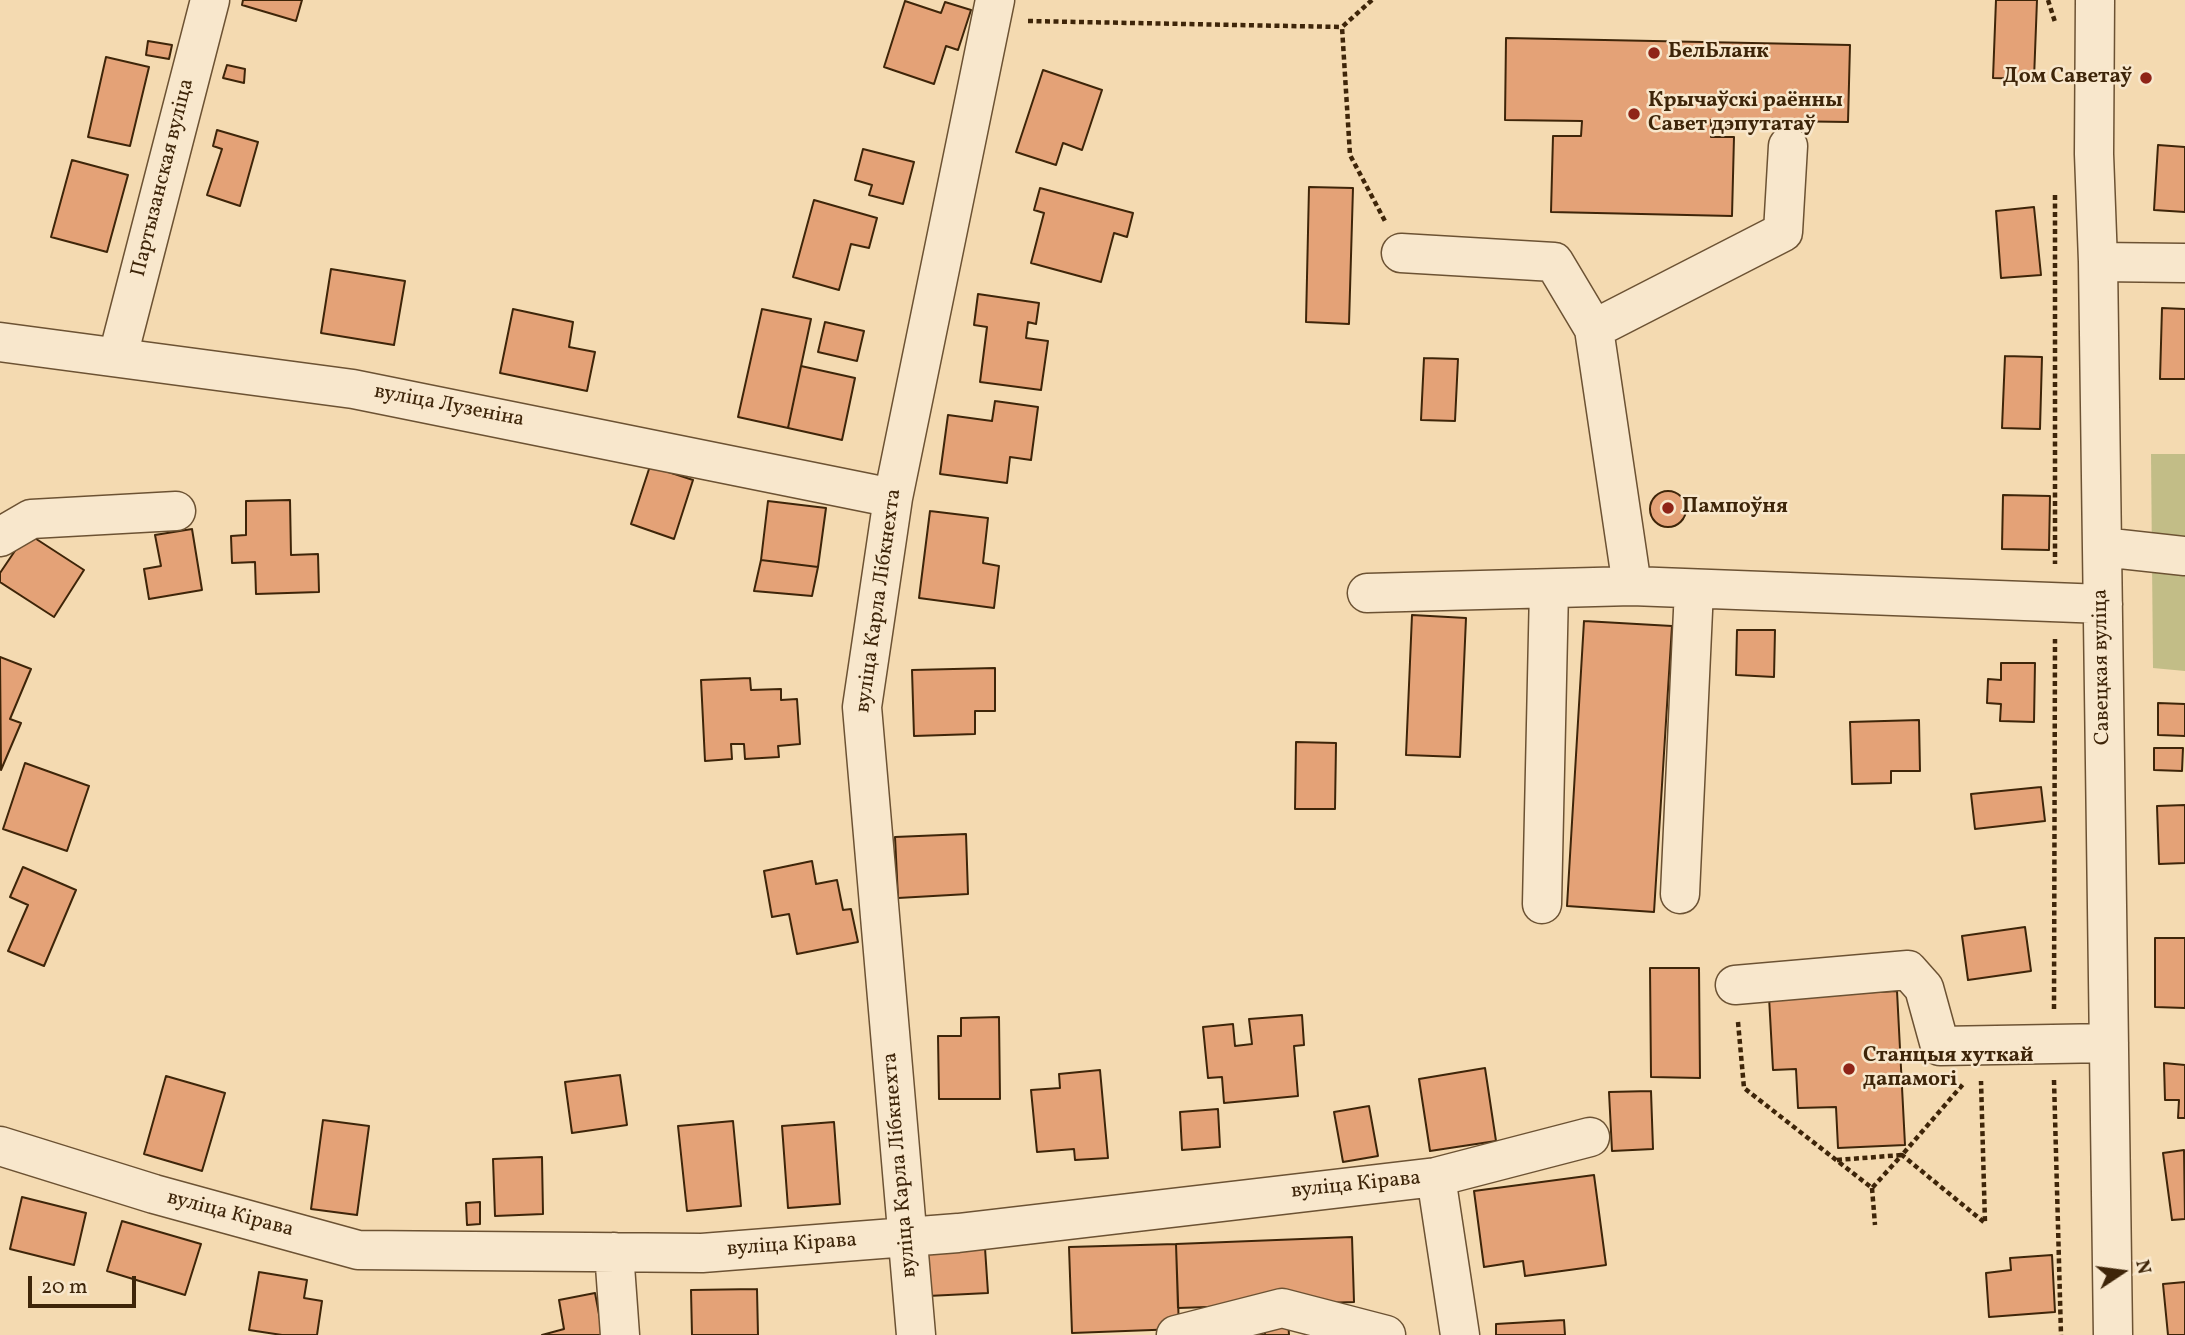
<!DOCTYPE html>
<html>
<head>
<meta charset="utf-8">
<style>
	body { margin:0 }
	#map { position:relative; width:2185px; height:1335px; overflow:hidden; background:#f4dab1; font-family:Vollkorn,serif }
	canvas { display:block }
	.north { position:absolute; left:2087px; top:1237px; width:70px; height:70px; -webkit-text-stroke:5px #f8e7cc; paint-order:stroke; rotate:77deg; font-size:19px; font-weight:700; line-height:28px; text-align:center; color:#3e2509 }
	.north::after { content:''; display:block; margin:auto; width:24px; height:32px; background:#3e2509; clip-path:polygon(50% 0,100% 100%,50% 72%,0 100%) }
	.scale { position:absolute; left:28px; top:1276px; width:108px; height:32px; box-sizing:border-box; border:4px solid #3e2509; border-top:0; padding-left:9px; font-size:21px; line-height:24px; white-space:nowrap; color:#3e2509; -webkit-text-stroke:5px #f8e7cc; paint-order:stroke }
</style>
</head>
<body>
<div id="map">
<canvas width="2185" height="1335"></canvas>
<div class="north">N</div>
<div class="scale">20 m</div>
</div>
<script>
const context = document.querySelector('canvas').getContext('2d');
context.lineJoin = 'round';
function fill(path, color) { context.fillStyle = color; context.fill(path, 'evenodd'); }
const poly = rows => new Path2D(rows.map(r => 'M' + r).join(''));
function strokePath(path, color, width, dash) { context.strokeStyle = color; context.lineWidth = width; context.lineCap = dash ? 'butt' : 'round'; context.setLineDash(dash || []); context.stroke(path); }
function drawText(font, color, halo, rows, align = 'center') {
  context.font = font + ' Vollkorn,serif'; context.lineWidth = 5; context.setLineDash([]); context.textBaseline = 'middle'; context.strokeStyle = halo; context.fillStyle = color; for (const [text, x, y, turn = 0] of rows) {
    context.save(); context.translate(x, y); context.rotate((+turn || 0) * Math.PI / 180); context.textAlign = isNaN(turn) ? turn : align; if (halo) context.strokeText(text, 0, 0); context.fillText(text, 0, 0); context.restore();
  }
}
const green = poly([
	[2151,454,2185,454,2185,671,2153,668]
]);
const building = poly([
	[243,0,302,0,296,21,242,5,243,0],
	[1996,0,2037,0,2034,79,1993,78,1996,0],
	[905,1,941,13,945,2,971,10,958,50,946,46,934,84,884,67,905,1],
	[1506,38,1850,45,1848,122,1711,120,1711,137,1734,137,1732,216,1551,212,1553,136,1581,136,1582,121,1505,120,1506,38],
	[148,41,172,45,169,59,146,55,148,41],
	[106,57,149,67,130,146,88,137,106,57],
	[227,65,245,69,244,83,223,78,227,65],
	[1043,70,1102,90,1082,150,1063,143,1056,165,1016,152,1043,70],
	[217,130,258,142,240,206,207,195,222,149,213,146,217,130],
	[2158,145,2185,147,2185,212,2154,210,2158,145],
	[863,149,914,162,903,204,869,195,872,185,855,180,863,149],
	[72,160,128,175,107,252,51,237,72,160],
	[1309,187,1353,188,1349,324,1306,322,1309,187],
	[1040,188,1133,213,1127,237,1114,233,1101,282,1031,263,1044,213,1034,210,1040,188],
	[814,200,877,218,869,248,851,244,839,290,793,277,814,200],
	[2034,207,2041,275,2001,278,1996,211,2034,207],
	[331,269,405,281,394,345,321,333,331,269],
	[978,294,1039,303,1036,324,1028,322,1026,338,1048,341,1041,390,980,382,987,327,974,325,978,294],
	[2162,308,2185,309,2185,379,2160,379,2162,308],
	[513,309,573,322,569,347,595,352,587,391,500,373,513,309],
	[762,309,811,319,788,428,738,417,762,309],
	[825,322,864,331,857,361,818,352,825,322],
	[2005,356,2042,357,2040,429,2002,428,2005,356],
	[1424,358,1458,359,1455,421,1421,420,1424,358],
	[801,366,855,378,842,440,788,428,801,366],
	[995,401,1038,407,1031,460,1010,457,1007,483,940,474,948,415,992,421,995,401],
	[650,466,693,480,674,539,631,524,650,466],
	'1650 509a18 18 0 1 1 36 0a18 18 0 1 1-36 0Z',
	[2003,495,2050,496,2049,550,2002,549,2003,495],
	[290,500,291,555,318,554,319,592,256,594,255,562,232,563,231,536,246,535,246,501,290,500],
	[768,501,826,508,818,567,761,560,768,501],
	[930,511,988,518,983,563,999,566,994,608,919,598,930,511],
	[192,529,202,590,149,599,144,569,161,566,155,535,192,529],
	[27,533,84,570,54,617,0,582,0,573,27,533],
	[761,560,818,567,812,596,754,591,761,560],
	[1412,615,1466,618,1460,757,1406,755,1412,615],
	[1584,621,1672,626,1654,912,1567,906,1584,621],
	[1737,630,1775,630,1774,677,1736,675,1737,630],
	[0,657,31,669,10,719,21,723,1,770,0,657],
	[2001,663,2035,663,2034,722,2000,721,2001,704,1987,703,1988,679,2001,680,2001,663],
	[995,668,995,711,975,711,975,734,914,736,912,670,995,668],
	[750,678,751,690,781,689,781,700,797,699,800,744,778,746,779,757,745,759,744,744,731,744,732,759,705,761,701,680,750,678],
	[2158,703,2185,704,2185,736,2158,735,2158,703],
	[1919,720,1920,771,1891,771,1891,783,1852,784,1850,722,1919,720],
	[1296,742,1336,743,1335,809,1295,809,1296,742],
	[2154,748,2183,748,2182,771,2154,770,2154,748],
	[25,763,89,786,67,851,3,829,25,763],
	[2041,787,2045,821,1975,829,1971,794,2041,787],
	[2185,805,2185,863,2159,864,2157,806,2185,805],
	[966,834,968,894,898,898,895,837,966,834],
	[812,861,816,884,837,880,843,910,851,909,858,942,797,954,789,914,772,917,764,871,812,861],
	[23,867,76,890,44,966,8,951,28,905,10,897,23,867],
	[2025,927,2031,971,1968,980,1962,936,2025,927],
	[2155,938,2185,938,2185,1008,2155,1007,2155,938],
	[1650,968,1699,968,1700,1078,1651,1077,1650,968],
	[1897,991,1905,1145,1838,1148,1836,1107,1798,1108,1796,1069,1773,1070,1769,997,1897,991],
	[1302,1015,1304,1045,1294,1046,1298,1096,1224,1103,1222,1077,1208,1078,1203,1027,1233,1024,1235,1046,1252,1044,1249,1019,1302,1015],
	[999,1017,1000,1099,939,1099,938,1036,961,1036,961,1018,999,1017],
	[2164,1063,2185,1065,2185,1118,2178,1118,2179,1100,2165,1100,2164,1063],
	[1485,1068,1496,1141,1430,1151,1419,1079,1485,1068],
	[1100,1070,1108,1158,1075,1160,1074,1149,1037,1152,1031,1090,1060,1088,1059,1074,1100,1070],
	[620,1075,627,1125,572,1133,565,1082,620,1075],
	[166,1076,225,1093,202,1171,144,1154,166,1076],
	[1651,1091,1653,1149,1612,1151,1609,1092,1651,1091],
	[1369,1106,1378,1156,1343,1162,1334,1112,1369,1106],
	[1218,1109,1220,1147,1182,1150,1180,1112,1218,1109],
	[323,1120,369,1126,357,1215,311,1209,323,1120],
	[733,1121,741,1206,687,1211,678,1126,733,1121],
	[834,1122,840,1204,788,1208,782,1126,834,1122],
	[2184,1150,2185,1219,2172,1220,2163,1153,2184,1150],
	[542,1157,543,1214,495,1216,493,1159,542,1157],
	[1594,1175,1606,1265,1525,1276,1523,1261,1484,1267,1474,1191,1594,1175],
	[22,1197,86,1213,74,1265,10,1249,22,1197],
	[480,1202,480,1224,467,1225,466,1203,480,1202],
	[122,1221,201,1244,185,1295,107,1271,122,1221],
	[1352,1237,1354,1302,1178,1308,1176,1244,1352,1237],
	[1176,1244,1179,1329,1072,1333,1069,1247,1176,1244],
	[985,1248,988,1293,928,1296,926,1251,985,1248],
	[2052,1255,2055,1312,1989,1317,1986,1273,2011,1270,2010,1258,2052,1255],
	[259,1272,307,1280,304,1298,322,1301,317,1335,282,1335,249,1330,259,1272],
	[2185,1282,2185,1335,2168,1335,2163,1284,2185,1282],
	[757,1289,758,1335,692,1335,691,1290,757,1289],
	[595,1293,603,1335,542,1335,564,1329,559,1300,595,1293],
	[1288,1318,1289,1335,1258,1335,1265,1335,1264,1319,1288,1318],
	[1564,1320,1565,1335,1496,1335,1496,1324,1564,1320]
]);
const path = poly([
	[1372,0,1342,27,1350,155,1386,223],
	[2048,0,2055,22],
	[1028,21,1342,27],
	[2055,195,2055,564],
	[2054,1009,2055,639],
	[1738,1022,1744,1088,1872,1188,1902,1155,1985,1223,1981,1081],
	[2054,1080,2061,1335],
	[1837,1160,1902,1155,1964,1083],
	[1872,1188,1875,1225]
]);
const minor = poly([
	[2095,0,2094,154,2098,262,2113,1335],
	[1401,253,1554,262,1594,329,1632,586],
	[2098,262,2185,263],
	[1594,329,1783,232,1788,146],
	[0,342,353,389,893,498],
	[118,356,210,0],
	[0,537,31,519,176,511],
	[2102,547,2185,556],
	[1367,593,1632,586,2103,604],
	[1680,894,1694,589],
	[1542,904,1549,589],
	[1735,985,1908,970,1924,988,1940,1046,2109,1043],
	[0,1146,154,1194,358,1250,702,1253,958,1233,1436,1177,1590,1137],
	[1436,1177,1460,1335],
	[614,1252,620,1335],
	[916,1335,862,707,893,498,995,0],
	[1176,1335,1282,1308,1386,1335]
]);
const markers = [
	[1654,53,7,"#8f2418"],
	[2146,78,7,"#8f2418"],
	[1634,114,7,"#8f2418"],
	[1668,508,7,"#8f2418"],
	[1849,1069,7,"#8f2418"]
];
const poiNames = [
	["БелБланк",1668,53],
	["Дом Саветаў",2132,78,"right"],
	["Крычаўскі раённы",1648,102],
	["Савет дэпутатаў",1648,126],
	["Пампоўня",1682,508],
	["Станцыя хуткай",1863,1057],
	["дапамогі",1863,1081]
];
const streetNames = [
	["Партызанская вуліца",164,178,-76],
	["вуліца Лузеніна",449,407,11],
	["вуліца Карла Лібкнехта",880,601,-82],
	["Савецкая вуліца",2103,667,-91],
	["вуліца Карла Лібкнехта",901,1165,-95],
	["вуліца Кірава",1356,1186,-6],
	["вуліца Кірава",230,1215,15],
	["вуліца Кірава",792,1246,-4]
];
fill(green, '#c2bd87');
fill(building, '#e4a277');
strokePath(building, '#3e2509', 2);
strokePath(minor, '#6c5233', 41);
strokePath(path, '#3e2509', 4.5, [5, 3.5]);
strokePath(minor, '#f8e7cc', 38);
for (const [x, y, r, color] of markers) { const dot = new Path2D(); dot.arc(x, y, r, 0, 2 * Math.PI); context.fillStyle = color; context.fill(dot); strokePath(dot, '#f8e7cc', 2.5); }
drawText('bold 21px', '#3e2509', '#f8e7cc', poiNames, 'left');
drawText('21px', '#3e2509', '#f8e7cc', streetNames);
</script>
</body>
</html>
